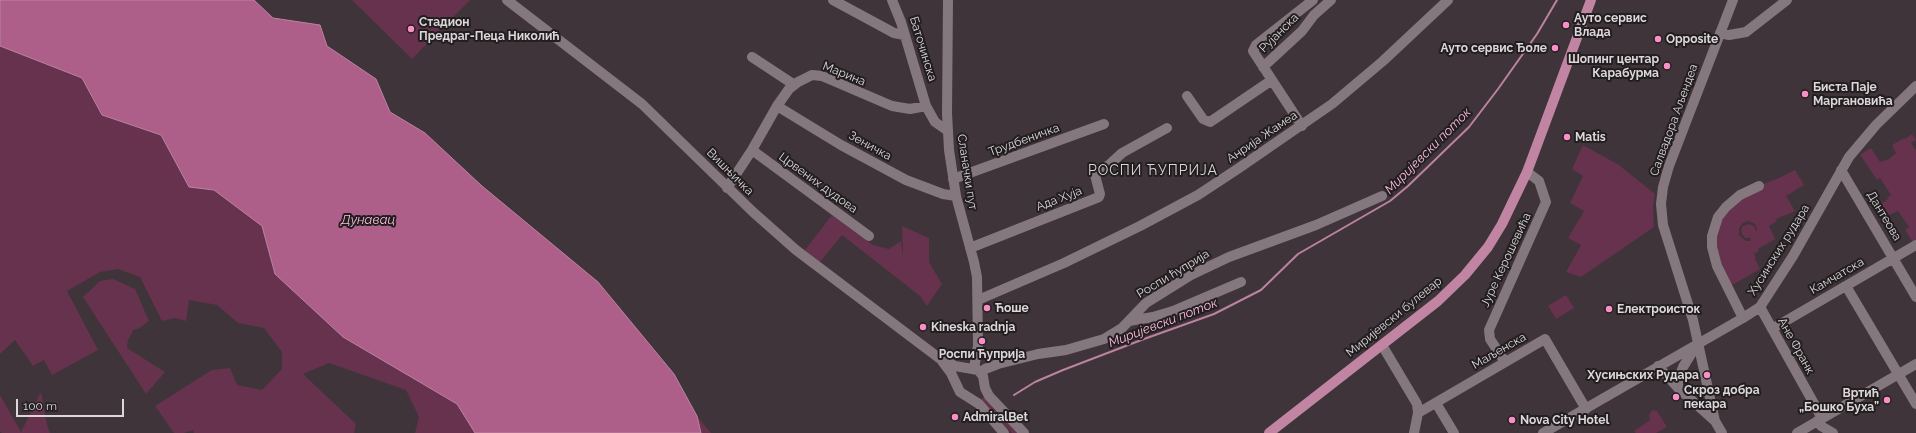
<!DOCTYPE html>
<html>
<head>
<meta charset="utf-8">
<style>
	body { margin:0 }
	#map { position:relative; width:1916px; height:433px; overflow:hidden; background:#3f3439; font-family:Raleway,sans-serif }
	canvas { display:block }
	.scale { position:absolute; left:16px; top:399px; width:108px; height:18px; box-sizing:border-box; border:2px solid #ddd7da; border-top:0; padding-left:5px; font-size:12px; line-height:14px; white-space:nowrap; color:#ddd7da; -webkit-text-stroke:3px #221e20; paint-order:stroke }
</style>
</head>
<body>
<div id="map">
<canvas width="1916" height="433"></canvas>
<div class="scale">100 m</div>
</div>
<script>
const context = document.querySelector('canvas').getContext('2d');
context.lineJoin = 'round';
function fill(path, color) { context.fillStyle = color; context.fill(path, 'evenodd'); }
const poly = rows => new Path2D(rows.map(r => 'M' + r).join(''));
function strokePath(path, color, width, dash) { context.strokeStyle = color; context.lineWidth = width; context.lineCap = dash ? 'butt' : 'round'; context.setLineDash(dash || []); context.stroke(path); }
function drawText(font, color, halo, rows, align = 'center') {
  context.font = font + ' Raleway,sans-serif'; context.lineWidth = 4; context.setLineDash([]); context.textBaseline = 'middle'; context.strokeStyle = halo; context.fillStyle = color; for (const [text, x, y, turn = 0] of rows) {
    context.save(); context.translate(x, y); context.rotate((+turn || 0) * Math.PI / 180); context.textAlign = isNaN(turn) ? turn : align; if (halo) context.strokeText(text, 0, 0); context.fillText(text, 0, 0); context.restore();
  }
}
const green = poly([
	[352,0,470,0,412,59],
	[0,46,82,78,102,115,161,135,189,187,214,190,262,226,275,274,343,337,457,404,475,433,415,433,419,417,406,390,329,363,303,374,356,424,354,433,194,433,193,430,184,433,174,433,155,406,212,370,230,368,237,385,262,390,282,369,282,352,264,328,238,323,217,305,189,300,186,321,175,318,162,321,140,277,118,269,100,272,67,291,98,350,52,375,44,360,33,366,15,340,0,354],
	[1912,134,1916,140,1911,143,1916,150,1916,241,1913,243,1905,230,1909,227,1898,211,1889,215,1881,204,1888,199,1887,198,1891,195,1880,178,1877,180,1861,156,1861,154,1871,148,1880,162,1889,159,1896,153,1892,145,1904,138,1905,139],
	[1583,145,1619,165,1655,194,1653,207,1654,227,1581,277,1566,272,1581,245,1568,238,1584,211,1570,203,1583,176,1572,169],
	[1795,170,1804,185,1786,196,1795,211,1776,219,1777,221,1769,226,1775,239,1758,249,1759,251,1754,254,1756,258,1755,259,1760,269,1727,288,1714,259,1718,217,1759,186,1781,177],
	[1749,221,1755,224,1757,229,1756,231,1754,226,1749,224,1743,226,1741,230,1742,234,1745,238,1751,238,1750,241,1746,241,1739,235,1739,228,1743,223],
	[832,215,873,245,889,249,901,241,903,257,902,226,929,238,929,262,942,284,927,306,920,296,842,235,820,262,805,250],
	[113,279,135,289,149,321,138,329,134,329,128,340,127,348,165,372,146,394,83,297,100,281],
	[1566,295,1574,308,1556,319,1548,306],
	[41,392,47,425,50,433,2,433,0,431,0,395,21,432],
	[983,397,984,398,1017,433,1012,433,981,400],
	[1652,410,1657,411,1667,427,1656,433,1636,433,1634,431,1650,420,1649,415],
	[697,416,711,433,701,433]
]);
const water = poly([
	[0,0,254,0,273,18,320,25,327,46,376,79,390,112,425,133,482,186,598,282,674,374,697,416,701,433,475,433,457,404,343,337,275,274,262,226,214,190,189,187,161,135,102,115,82,78,0,46,0,0]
]);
const stream = poly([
	[1014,395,1035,382,1063,370,1144,339,1214,314,1261,290,1298,254,1390,201,1408,186,1469,127,1498,89,1537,34,1557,0]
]);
const minor = poly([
	[507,0,642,104,753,212,796,250,939,358,955,366,978,370,983,376,985,388,989,396,1024,433],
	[833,0,894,33,904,35],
	[892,0,901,22,926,106],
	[948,0,947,113,949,150,956,196,974,262,977,277,978,346,974,368],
	[1720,33,1729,35,1746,32,1787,0],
	[752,57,793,84],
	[1263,67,1302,31,1314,15,1331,0],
	[1187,96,1203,119,1210,122,1272,80],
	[777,106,841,145,906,180,943,194,956,196],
	[1302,126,1253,51,1256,45,1313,0],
	[752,150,869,236],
	[1841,170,1916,297],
	[953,179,1104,124],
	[727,188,752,150,777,106,789,89,798,82,812,75,822,76,892,106,910,109,926,106,935,122,948,131],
	[970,248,1099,197,1100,194,1095,175,1097,171,1109,165,1122,153,1167,128],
	[1846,286,1916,404],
	[978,300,1064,263,1140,226,1198,195,1239,168,1332,104,1383,61,1448,0],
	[1760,307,1822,418],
	[1743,318,1717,266,1712,247,1712,236,1718,217,1726,207,1740,195,1759,186],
	[1129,321,1153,317,1173,311,1241,282],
	[1772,329,1916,245],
	[1382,345,1417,404,1418,413,1414,433],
	[1696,346,1683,367,1678,380,1678,388,1715,421,1722,433],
	[942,361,951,373,960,392,979,404,1004,433],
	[1505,362,1490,339,1489,330,1546,202,1539,181,1527,172],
	[1658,366,1678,388],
	[981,373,985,369,998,364,1038,354,1066,350,1104,339,1122,328,1146,303,1191,275,1229,257,1316,225,1382,196],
	[1436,403,1454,433],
	[1418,413,1545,339,1586,409],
	[1715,421,1693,320,1663,225,1661,204,1663,187,1669,166,1733,0],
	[1817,421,1821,426,1833,433],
	[1543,433,1743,318,1760,307,1793,256,1849,157,1876,125,1916,86],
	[1797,433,1916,364]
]);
const major = poly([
	[1269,433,1438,301,1465,275,1488,247,1502,224,1527,172,1591,0]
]);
const markers = [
	[1566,25,4,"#fa8fc7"],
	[411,29,4,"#fa8fc7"],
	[1658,39,4,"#fa8fc7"],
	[1555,48,4,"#fa8fc7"],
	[1667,66,4,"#fa8fc7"],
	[1805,94,4,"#fa8fc7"],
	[1567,137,4,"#fa8fc7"],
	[987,308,4,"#fa8fc7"],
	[1609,309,4,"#fa8fc7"],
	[923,327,4,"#fa8fc7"],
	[982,341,4,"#fa8fc7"],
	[1707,375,4,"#fa8fc7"],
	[1676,397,4,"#fa8fc7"],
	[1887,400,4,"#fa8fc7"],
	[955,417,4,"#fa8fc7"],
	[1512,420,4,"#fa8fc7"]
];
const poiNames = [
	["Ауто сервис",1574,18],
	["Влада",1574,32],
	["Стадион",419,22],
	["Предраг-Пеца Николић",419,36],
	["Opposite",1666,39],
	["Ауто сервис Ђоле",1547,48,"right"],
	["Шопинг центар",1659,59,"right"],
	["Карабурма",1659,73,"right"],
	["Биста Паје",1813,87],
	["Маргановића",1813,101],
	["Matis",1575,137],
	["Ћоше",995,308],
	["Електроисток",1617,309],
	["Kineska radnja",931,327],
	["Роспи Ћуприја",982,354,"center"],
	["Хусињских Рудара",1699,375,"right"],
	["Скроз добра",1684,390],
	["пекара",1684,404],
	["Вртић",1879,393,"right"],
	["„Бошко Буха”",1879,407,"right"],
	["AdmiralBet",963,417],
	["Nova City Hotel",1520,420]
];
const streetNames = [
	["Рујанска",1279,33,-45],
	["Баточинска",923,49,73],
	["Марина",844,74,22],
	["Салвадора Аљендеа",1674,120,-70],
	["Анрија Жамеа",1262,137,-34],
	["Трудбеничка",1024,140,-20],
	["Зеничка",870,146,29],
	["Вишњичка",730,172,45],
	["Сланачки пут",967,172,81],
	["Црвених дудова",818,183,36],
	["Ада Хуја",1059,199,-21],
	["Дантеова",1884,216,59],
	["Хусинских рудара",1779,250,-58],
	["Јуре Керошевића",1506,260,-65],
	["Роспи ћуприја",1173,274,-31],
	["Камчатска",1837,276,-30],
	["Миријевски булевар",1394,317,-39],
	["Ане Франк",1796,346,61],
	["Маљенска",1499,351,-30]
];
const waterNames = [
	["Миријевски поток",1428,151,-45],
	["Дунавац",368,220],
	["Миријевски поток",1163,323,-21]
];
const quarterNames = [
	["РОСПИ ЋУПРИЈА",1153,171]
];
fill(green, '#66324e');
fill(water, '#ae5f89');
strokePath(water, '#bc83a1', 1);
strokePath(stream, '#bc83a1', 2);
strokePath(minor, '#84787e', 10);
strokePath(major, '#c185a3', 10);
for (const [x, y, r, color] of markers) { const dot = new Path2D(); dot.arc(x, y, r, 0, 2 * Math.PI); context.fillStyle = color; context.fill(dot); strokePath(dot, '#221e20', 1.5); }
drawText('bold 12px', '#ddd7da', '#221e20', poiNames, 'left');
drawText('12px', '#ddd7da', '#221e20', streetNames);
drawText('italic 13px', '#febcdc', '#221e20', waterNames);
context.letterSpacing = '1px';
drawText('14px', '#ddd7da', '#221e20', quarterNames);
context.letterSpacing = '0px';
</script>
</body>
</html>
